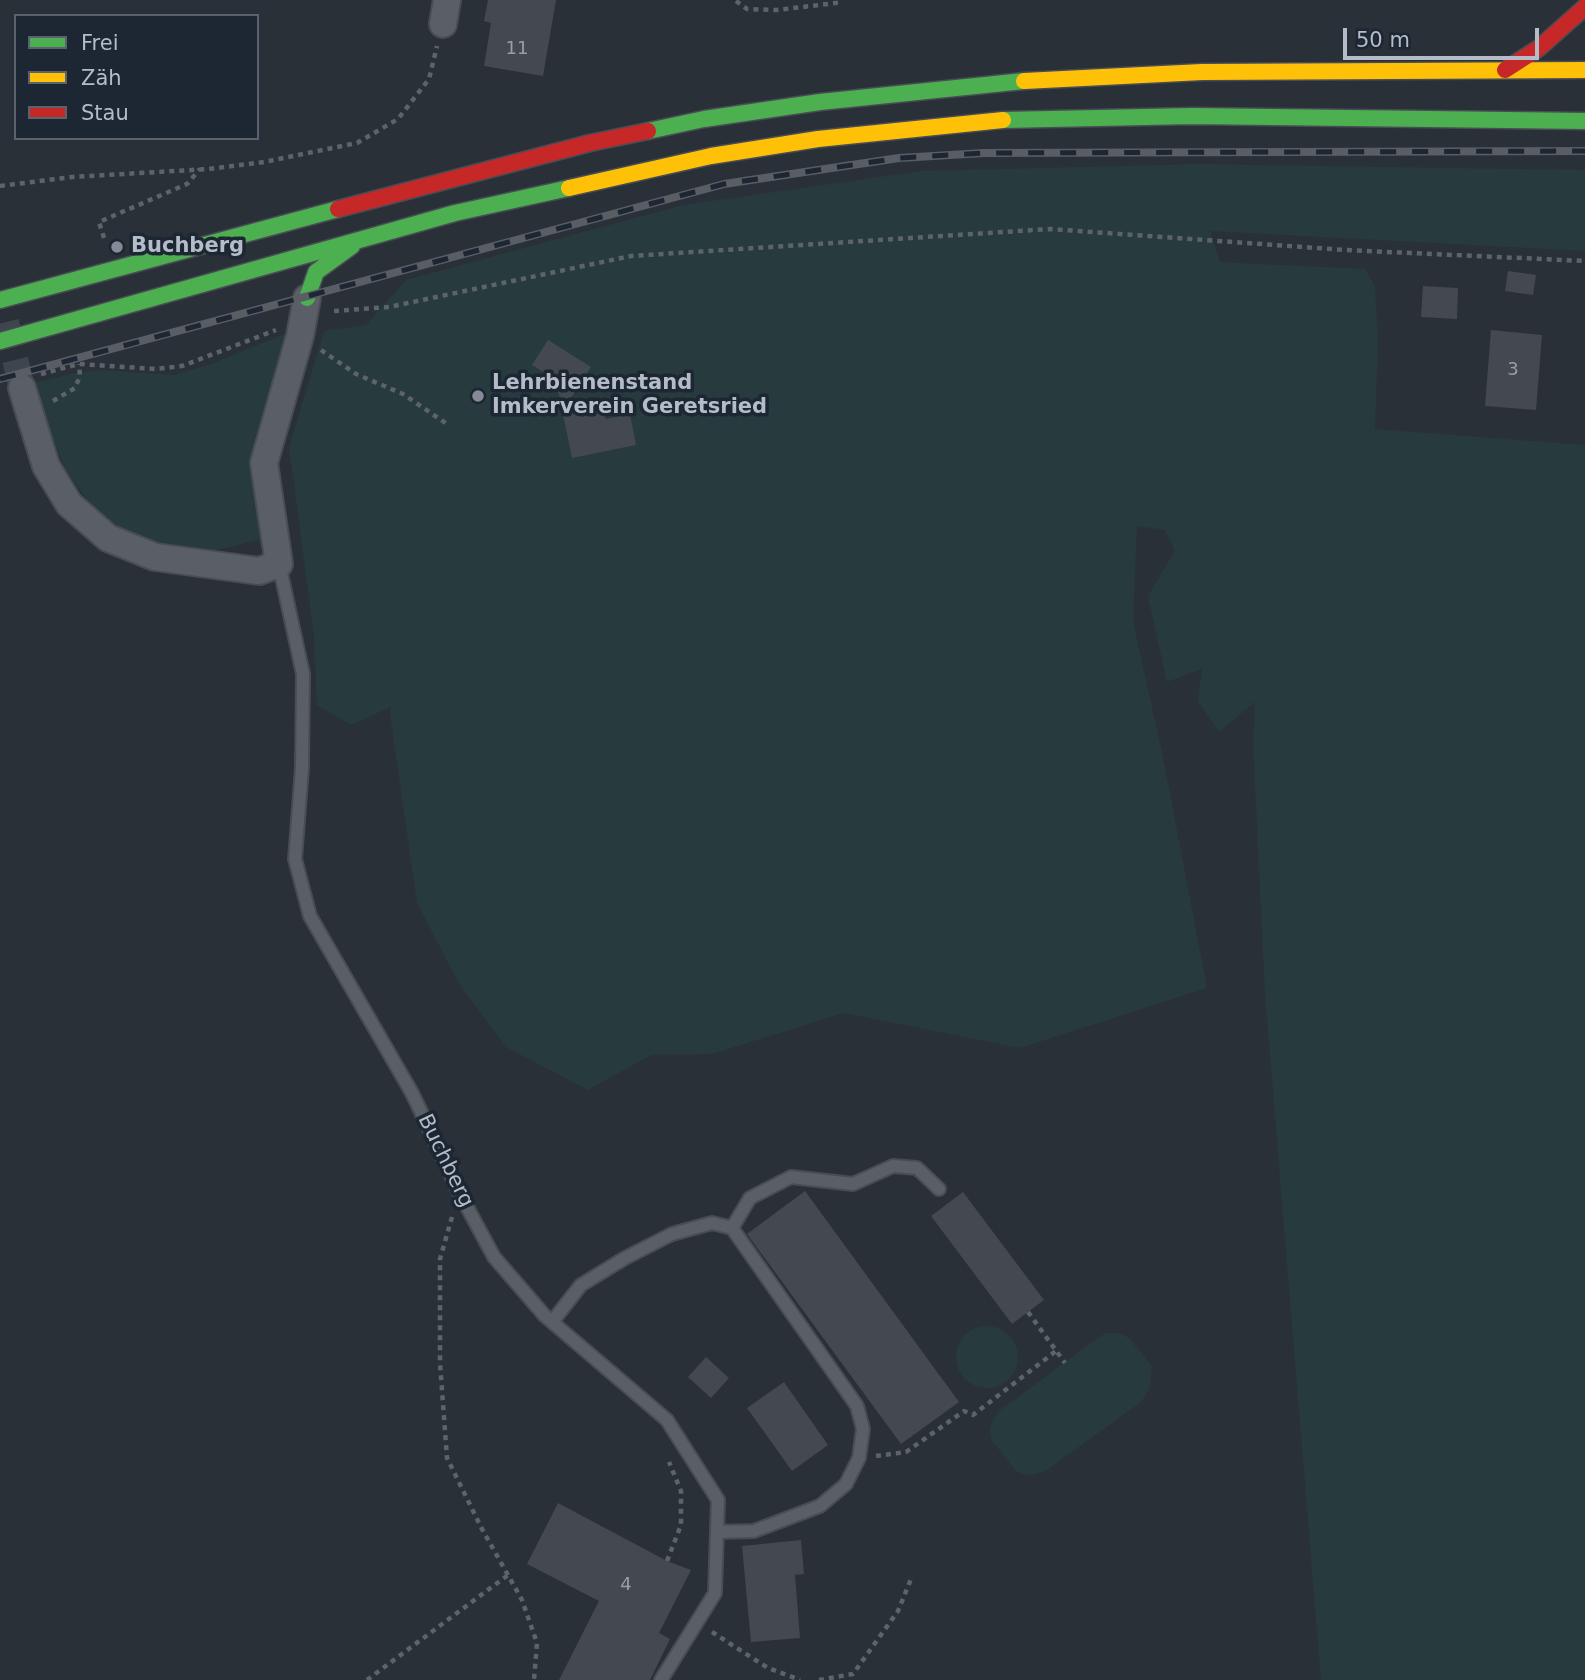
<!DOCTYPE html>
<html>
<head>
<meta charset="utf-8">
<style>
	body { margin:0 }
	#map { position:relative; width:1585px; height:1680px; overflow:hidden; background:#2a3038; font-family:"DejaVu Sans",sans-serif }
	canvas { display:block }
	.legend { position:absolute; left:14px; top:14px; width:245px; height:126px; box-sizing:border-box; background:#1d2633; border:2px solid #59626f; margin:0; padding:9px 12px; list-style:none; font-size:21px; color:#b4bcc9 }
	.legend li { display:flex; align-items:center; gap:14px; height:35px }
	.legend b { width:35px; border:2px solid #59626f }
	.scale { position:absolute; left:1343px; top:28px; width:196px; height:32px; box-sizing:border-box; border:4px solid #b4bcc9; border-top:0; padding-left:9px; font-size:21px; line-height:24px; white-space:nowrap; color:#b4bcc9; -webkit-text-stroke:5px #1d2633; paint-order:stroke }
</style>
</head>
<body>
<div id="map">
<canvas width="1585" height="1680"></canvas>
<ul class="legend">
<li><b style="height:9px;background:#4caf50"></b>Frei</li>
<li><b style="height:9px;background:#ffc107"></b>Zäh</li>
<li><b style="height:9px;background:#c62828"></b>Stau</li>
</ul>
<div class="scale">50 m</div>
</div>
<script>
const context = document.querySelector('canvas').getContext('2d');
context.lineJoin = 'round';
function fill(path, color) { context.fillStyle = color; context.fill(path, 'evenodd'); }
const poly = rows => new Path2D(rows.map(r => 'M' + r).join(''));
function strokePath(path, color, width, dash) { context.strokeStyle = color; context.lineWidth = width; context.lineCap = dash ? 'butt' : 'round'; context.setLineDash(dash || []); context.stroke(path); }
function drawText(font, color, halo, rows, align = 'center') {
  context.font = font + ' "DejaVu Sans",sans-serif'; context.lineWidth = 7; context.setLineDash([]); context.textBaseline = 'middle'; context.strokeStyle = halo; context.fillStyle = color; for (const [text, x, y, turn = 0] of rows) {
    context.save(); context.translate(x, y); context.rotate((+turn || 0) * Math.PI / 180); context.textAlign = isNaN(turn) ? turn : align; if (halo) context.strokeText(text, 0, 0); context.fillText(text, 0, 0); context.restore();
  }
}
const green = poly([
	[1198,164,1585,170,1585,251,1210,231,1220,262,1365,269,1375,286,1378,341,1375,429,1585,445,1585,1680,1321,1680,1265,994,1253,744,1255,702,1219,732,1198,701,1202,669,1167,682,1148,596,1175,550,1165,530,1137,526,1133,621,1164,762,1207,988,1020,1048,844,1013,712,1054,651,1055,588,1090,506,1047,458,982,417,903,390,714,391,707,351,725,317,705,314,636,289,447,324,331,366,325,406,280,683,205,921,171],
	[287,333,266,538,205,553,149,545,97,515,65,468,31,384,74,373,101,370,174,375,211,364],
	'956 1357a31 31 0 1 1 62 0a31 31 0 1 1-62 0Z',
	[1105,1333,1119,1333,1129,1338,1152,1366,1149,1390,1141,1402,1044,1472,1029,1476,1016,1471,992,1441,990,1429,994,1418,1000,1410]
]);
const building = poly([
	[488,0,556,0,543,76,484,66,491,23,484,21],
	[1508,271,1536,275,1533,295,1505,291],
	[1423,286,1458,288,1457,319,1421,317],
	[1491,330,1542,335,1536,410,1485,406],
	[548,340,591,367,566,406,602,399,606,419,630,414,636,445,572,458,556,380,532,365],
	[805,1191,959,1402,901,1444,747,1234],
	[963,1192,1044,1300,1012,1324,931,1216],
	[706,1357,729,1378,711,1398,688,1377],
	[784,1382,828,1445,792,1471,747,1408],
	[558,1503,667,1561,691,1570,659,1633,670,1639,650,1680,559,1680,599,1601,527,1564],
	[801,1540,804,1574,795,1575,800,1638,751,1642,742,1546]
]);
const streetTunnel = poly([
	[6,322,22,388]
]);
const path = poly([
	[736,1,747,9,777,10,836,3,835,0],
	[0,186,72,177,209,169,264,162,357,143,398,119,429,79,437,46],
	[104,238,99,222,187,184,200,169],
	[334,311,389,307,631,256,1050,229,1345,250,1585,261],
	[321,350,356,374,403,394,447,424],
	[41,374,79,364,156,369,182,366,276,330],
	[53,401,75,388,80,376,79,364],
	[452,1217,440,1259,440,1363,447,1458,482,1529,522,1600,537,1643,534,1680],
	[1028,1312,1065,1363],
	[876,1456,906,1452,964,1411,973,1415,1056,1351],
	[667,1561,681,1525,681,1491,669,1462],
	[712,1632,768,1668,800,1680],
	[367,1680,508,1575],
	[819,1680,853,1674,898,1611,911,1579]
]);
const lane = poly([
	[279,564,303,674,302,768,295,859,310,916,412,1093,459,1192,494,1257,545,1316,667,1420,718,1500,715,1593,661,1680],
	[552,1322,581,1285,625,1258,672,1234,712,1223,732,1228,750,1198,791,1177,853,1184,893,1166,917,1168,939,1189],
	[717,1532,754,1531,820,1506,846,1484,859,1458,863,1429,857,1406,732,1228]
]);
const street = poly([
	[443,24,447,0],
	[22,388,46,466,69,504,108,538,155,557,259,571,279,564,264,463,300,336,307,298]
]);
const fast = poly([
	[1003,120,1192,116,1585,121],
	[648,131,704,119,820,102,1024,81],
	[307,298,316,272,352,246],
	[0,300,338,209],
	[0,341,455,213,569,188]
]);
const slow = poly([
	[1024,81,1202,72,1585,70],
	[569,188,711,156,818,139,1003,120]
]);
const jam = poly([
	[1505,70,1539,48,1585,7],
	[338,209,590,143,648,131]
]);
const rail = poly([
	[0,379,724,184,899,158,984,153,1585,151]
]);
const markers = [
	[117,247,7,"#848b96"],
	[478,396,7,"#848b96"]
];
const numberNames = [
	["11",517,49],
	["3",1513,370],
	["4",626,1585]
];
const poiNames = [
	["Buchberg",131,247],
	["Lehrbienenstand",492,384],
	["Imkerverein Geretsried",492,408]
];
const streetNames = [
	["Buchberg",445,1161,64]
];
fill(green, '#273a3e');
fill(building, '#444950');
strokePath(streetTunnel, '#3f454e', 26, [26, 13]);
strokePath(lane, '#484c53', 16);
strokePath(street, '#484c53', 30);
strokePath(fast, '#484c55', 19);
strokePath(slow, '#484c55', 19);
strokePath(jam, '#484c55', 19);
strokePath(path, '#5d636a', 4.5, [5, 5]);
strokePath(lane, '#5a5e66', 12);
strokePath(street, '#5a5e66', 26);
strokePath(fast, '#4caf50', 16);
strokePath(slow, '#ffc107', 16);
strokePath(jam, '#c62828', 16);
strokePath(rail, '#595d64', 8);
strokePath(rail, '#1d2633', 5, [16]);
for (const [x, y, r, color] of markers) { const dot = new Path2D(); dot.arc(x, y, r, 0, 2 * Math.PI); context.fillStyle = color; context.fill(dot); strokePath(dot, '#1d2633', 2.5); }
drawText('18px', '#989fab', null, numberNames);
drawText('bold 21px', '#b4bcc9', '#1d2633', poiNames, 'left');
drawText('21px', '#b4bcc9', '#1d2633', streetNames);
</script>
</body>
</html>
